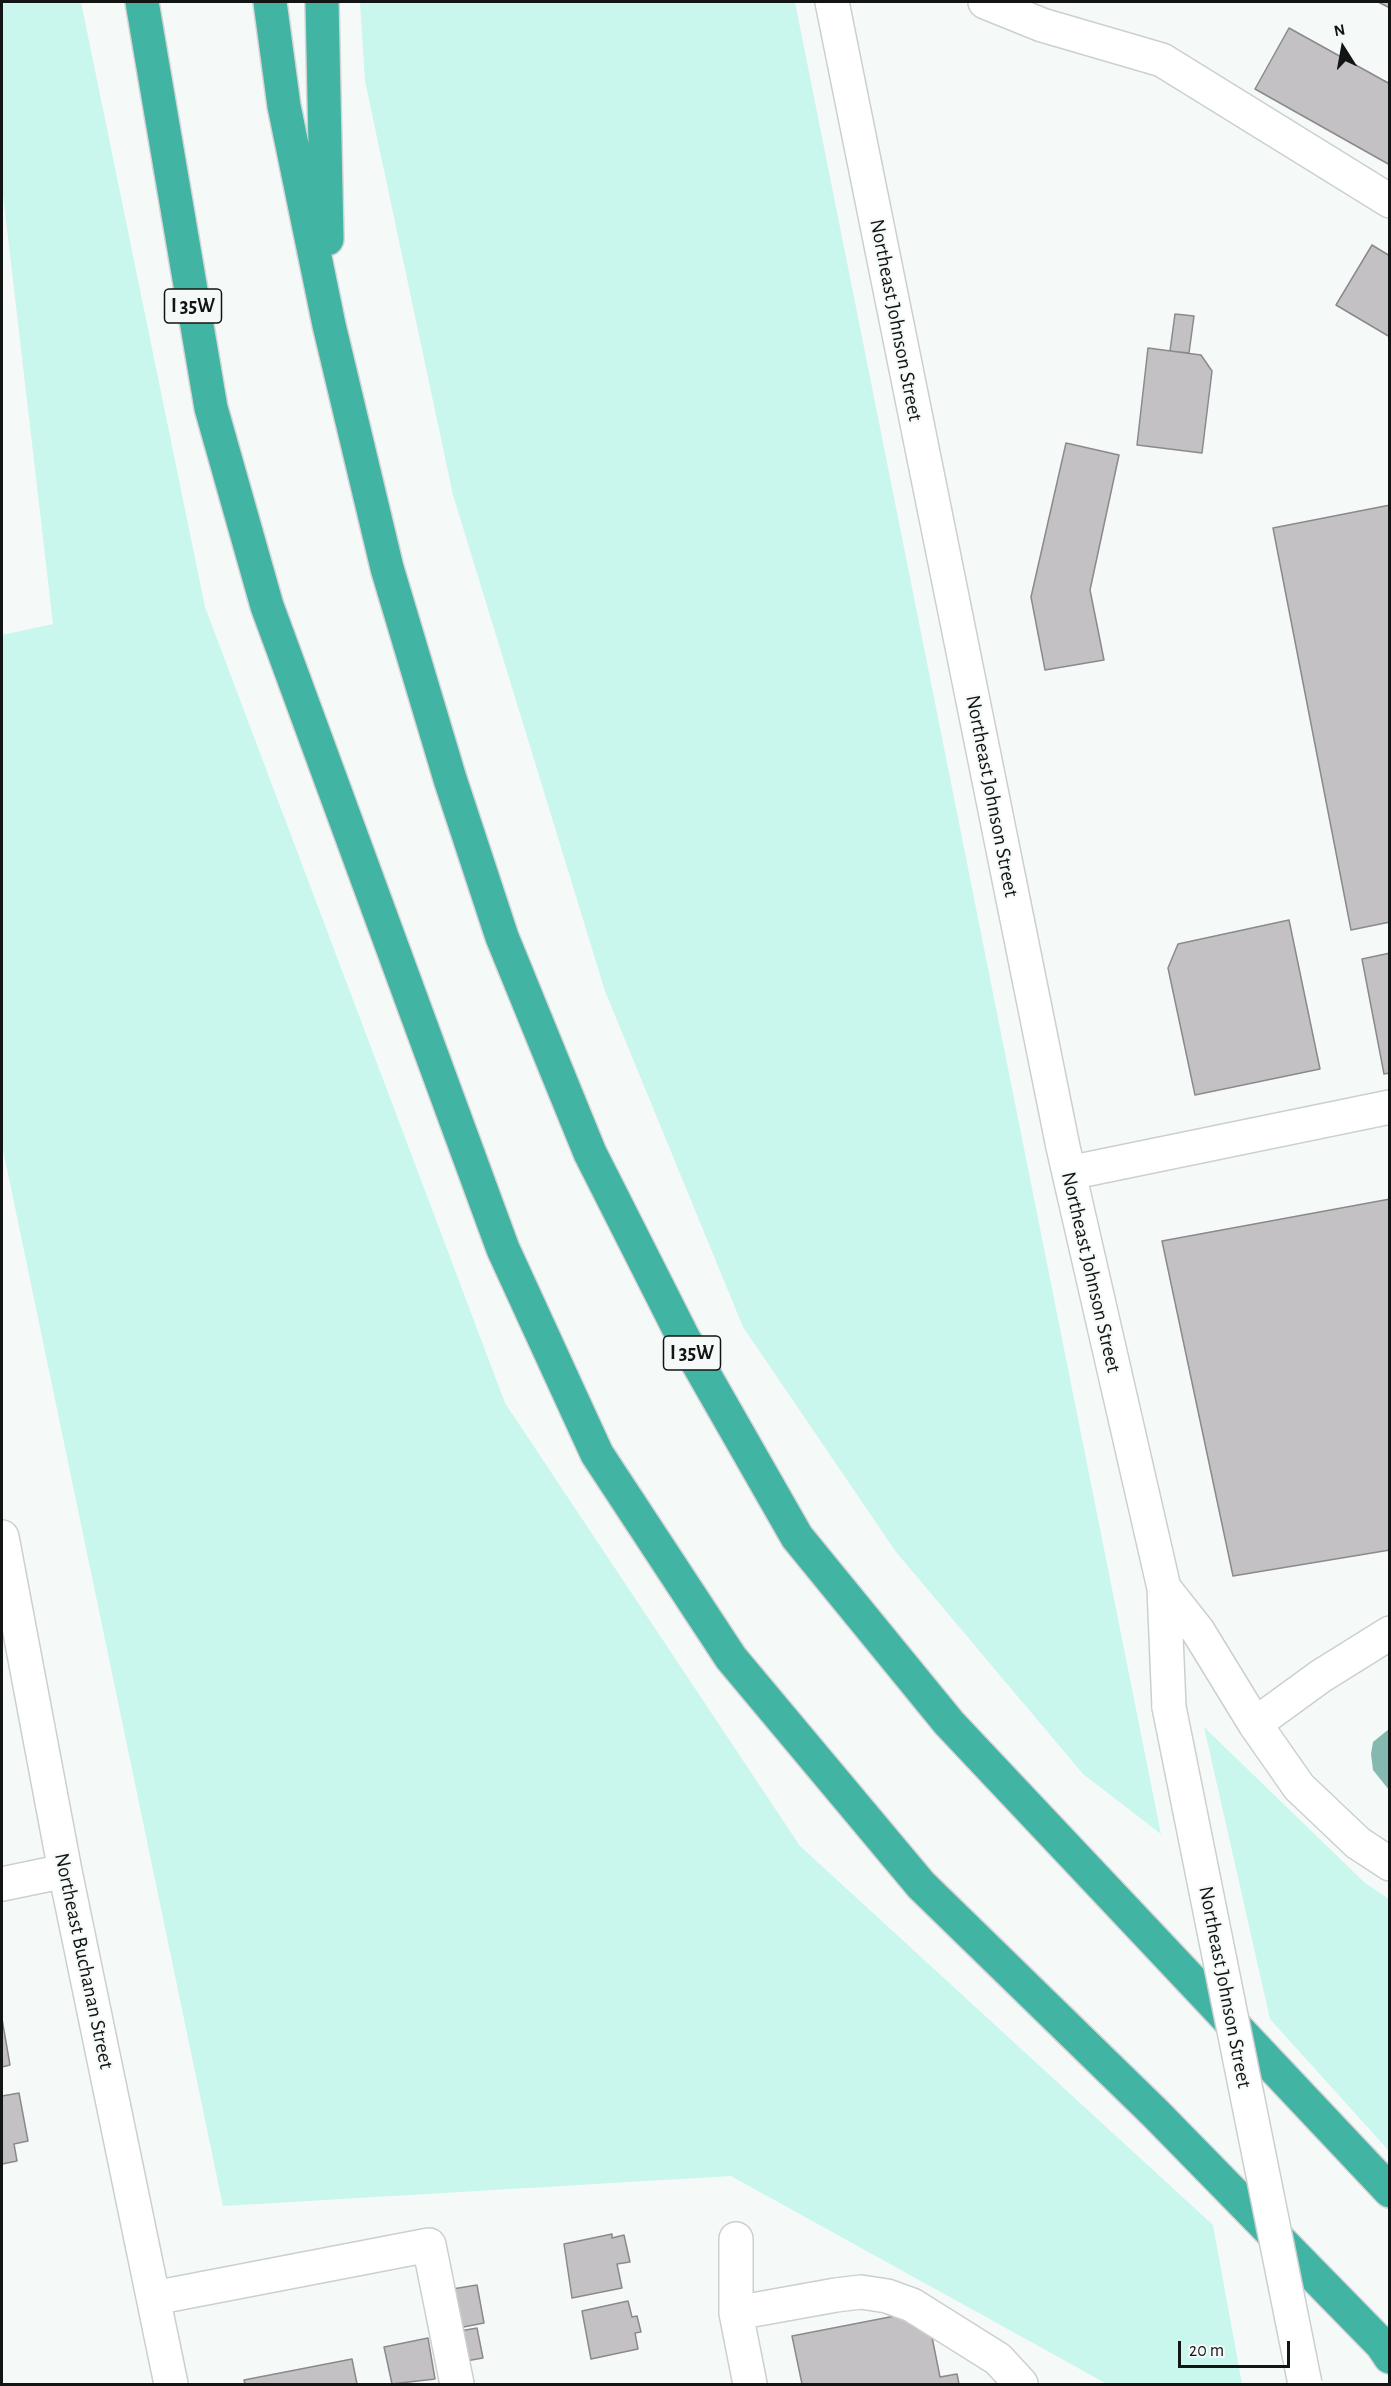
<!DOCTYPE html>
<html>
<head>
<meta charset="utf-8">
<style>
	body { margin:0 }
	#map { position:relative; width:1391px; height:2386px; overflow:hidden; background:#f5faf9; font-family:"Alegreya Sans",sans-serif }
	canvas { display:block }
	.frame { position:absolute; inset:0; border:3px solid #131514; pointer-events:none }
	.north { position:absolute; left:1313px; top:18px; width:60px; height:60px; -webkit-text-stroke:4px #f5faf9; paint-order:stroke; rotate:349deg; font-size:16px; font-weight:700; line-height:24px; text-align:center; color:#131514 }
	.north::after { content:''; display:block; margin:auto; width:21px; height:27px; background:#131514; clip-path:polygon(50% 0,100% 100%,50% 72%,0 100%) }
	.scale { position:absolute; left:1178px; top:2341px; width:112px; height:27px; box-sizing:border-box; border:3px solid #131514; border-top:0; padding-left:8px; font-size:18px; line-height:21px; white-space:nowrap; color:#131514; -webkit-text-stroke:4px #f5faf9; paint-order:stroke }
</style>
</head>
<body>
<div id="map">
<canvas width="1391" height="2386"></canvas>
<div class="frame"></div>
<div class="north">N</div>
<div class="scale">20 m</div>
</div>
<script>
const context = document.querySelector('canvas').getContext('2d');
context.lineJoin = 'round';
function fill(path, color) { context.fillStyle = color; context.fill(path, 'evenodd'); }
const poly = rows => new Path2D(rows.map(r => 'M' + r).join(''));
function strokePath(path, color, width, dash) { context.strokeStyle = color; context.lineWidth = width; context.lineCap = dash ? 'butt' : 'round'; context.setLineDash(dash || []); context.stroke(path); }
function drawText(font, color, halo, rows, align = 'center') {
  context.font = font + ' "Alegreya Sans",sans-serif'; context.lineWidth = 4.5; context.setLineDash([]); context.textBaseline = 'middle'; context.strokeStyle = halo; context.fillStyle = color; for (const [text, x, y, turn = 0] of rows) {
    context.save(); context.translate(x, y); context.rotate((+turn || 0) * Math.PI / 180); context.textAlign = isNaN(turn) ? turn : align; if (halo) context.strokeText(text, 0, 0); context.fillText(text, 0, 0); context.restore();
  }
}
const green = poly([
	[2,2,81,2,205,607,505,1403,800,1846,1213,2225,1242,2384,1107,2384,731,2176,223,2206,2,1145,2,635,53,624,2,186],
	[360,2,795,2,1161,1834,1083,1774,896,1552,743,1327,605,991,453,495,365,81],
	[1204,1727,1365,1883,1389,1899,1389,2151,1270,2019]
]);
const water = poly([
	[1389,1729,1389,1790,1373,1770,1371,1754,1373,1742]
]);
const building = poly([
	[1378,2,1390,2,1390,8,1378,2],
	[1289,28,1390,84,1390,165,1255,89,1289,28],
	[1372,245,1390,256,1390,337,1336,305,1372,245],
	[1175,314,1194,316,1189,353,1170,351,1175,314],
	[1148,348,1201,355,1212,371,1202,453,1137,445,1148,348],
	[1066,443,1119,455,1090,590,1104,660,1045,670,1031,597,1066,443],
	[1390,505,1390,922,1351,930,1273,528,1390,505],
	[1289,920,1320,1069,1195,1095,1168,968,1178,944,1289,920],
	[1390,953,1390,1073,1384,1074,1362,959,1390,953],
	[1390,1199,1390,1550,1233,1576,1162,1241,1390,1199],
	[2,2019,10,2065,2,2067,2,2019],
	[19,2093,28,2141,14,2144,17,2161,2,2164,2,2096,19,2093],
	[612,2234,612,2238,624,2235,630,2262,617,2264,622,2288,572,2298,564,2244,612,2234],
	[477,2285,484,2323,453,2329,446,2290,477,2285],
	[628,2301,632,2317,637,2316,641,2332,635,2333,638,2349,591,2359,582,2311,628,2301],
	[900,2315,932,2337,940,2377,957,2374,959,2384,802,2384,792,2336,900,2315],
	[477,2328,483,2358,460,2362,454,2332,477,2328],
	[428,2338,435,2379,392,2384,384,2347,428,2338],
	[352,2359,357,2384,245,2384,244,2380,352,2359]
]);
const minor = poly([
	[832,2,1063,1147,1164,1588,1169,1707],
	[985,2,1042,25,1162,60,1390,201],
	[1069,1173,1390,1107],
	[2,1537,65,1871,171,2384],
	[1164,1588,1198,1631,1255,1724,1299,1787,1358,1843,1390,1864],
	[1255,1724,1321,1676,1390,1633],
	[2,1884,65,1871],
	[736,2239,736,2313,750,2384],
	[154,2298,429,2245,457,2384],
	[736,2313,836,2295,861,2292,887,2296,912,2305,998,2359,1021,2384]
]);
const highway = poly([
	[142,2,211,408,267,606,503,1249,597,1454,731,1658,921,1885,1155,2113,1382,2345,1390,2357],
	[270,2,284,106,329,325,387,568,450,779,502,937,590,1153,684,1339,797,1537,949,1723,1390,2191],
	[322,2,327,239]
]);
const minorBridge = poly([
	[1169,1707,1305,2384]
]);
const shields = [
	[193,306,57],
	[692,1353,57]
];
const shieldNames = [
	["I 35W",193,306],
	["I 35W",692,1353]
];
const streetNames = [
	["Northeast Johnson Street",896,320,79],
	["Northeast Johnson Street",992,796,79],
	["Northeast Johnson Street",1091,1272,77],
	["Northeast Buchanan Street",84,1961,78],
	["Northeast Johnson Street",1225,1987,79]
];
fill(green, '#c9f6ed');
fill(water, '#85b9b0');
fill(building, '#c4c1c4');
strokePath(building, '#8c898c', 1.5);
strokePath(minor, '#cbd0cf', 36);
strokePath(highway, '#d5d5d5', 36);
strokePath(minor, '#fff', 33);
strokePath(highway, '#41b4a4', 33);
strokePath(minorBridge, '#cbd0cf', 36, []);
strokePath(minorBridge, '#fff', 33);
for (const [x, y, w] of shields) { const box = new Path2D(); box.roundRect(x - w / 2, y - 17, w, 34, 4.5); context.fillStyle = '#f5faf9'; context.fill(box); strokePath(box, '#131514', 1.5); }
drawText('bold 20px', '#131514', null, shieldNames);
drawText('21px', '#131514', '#f5faf9', streetNames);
</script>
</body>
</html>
